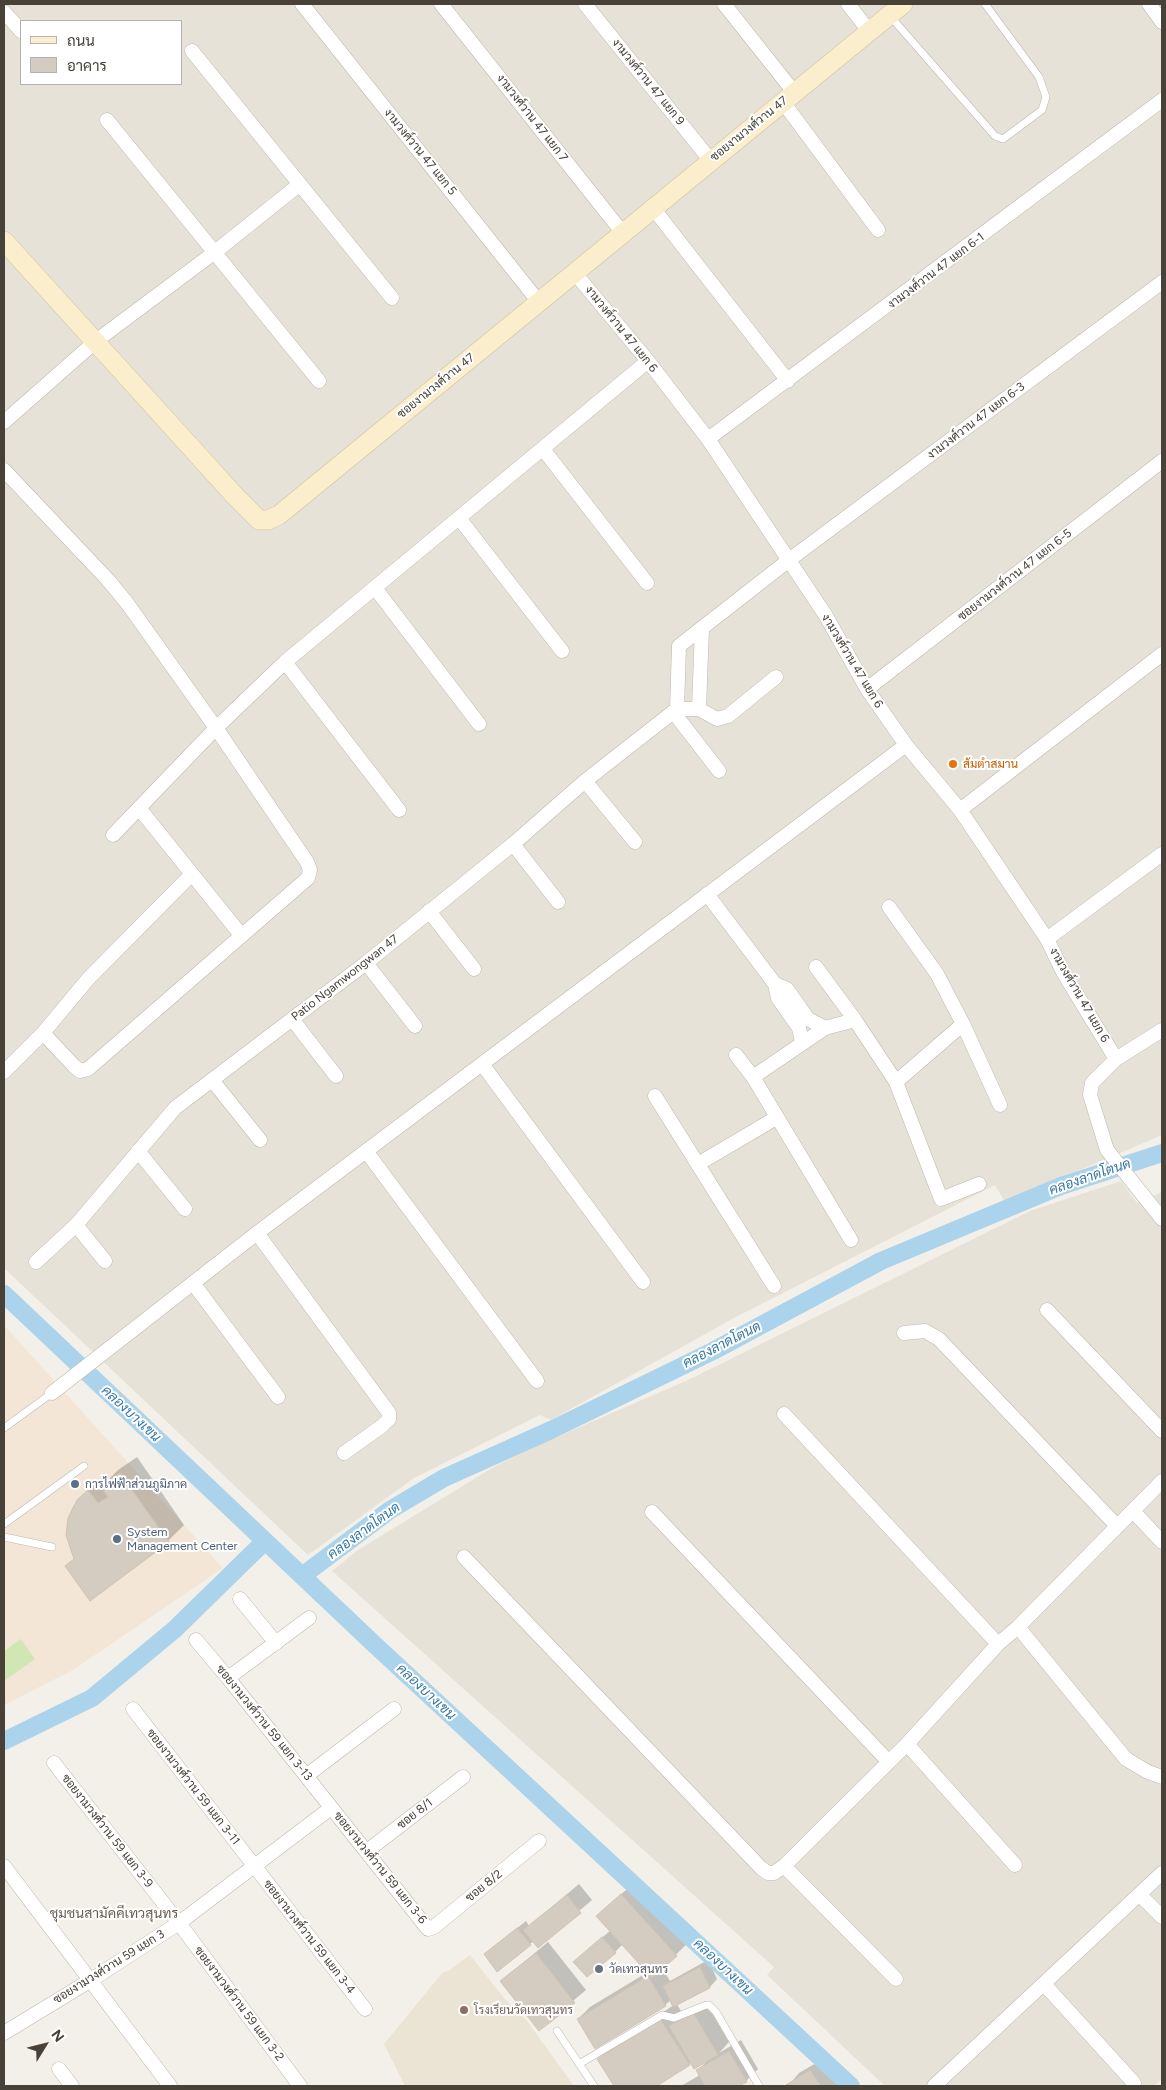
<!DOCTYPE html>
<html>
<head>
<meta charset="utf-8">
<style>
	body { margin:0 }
	#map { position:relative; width:1166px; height:2090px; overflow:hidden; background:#f3f0e9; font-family:Figtree,Sarabun,sans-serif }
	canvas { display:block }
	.frame { position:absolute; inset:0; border:5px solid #474138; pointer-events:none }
	.legend { position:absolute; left:20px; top:20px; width:162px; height:65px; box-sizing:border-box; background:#fff; border:1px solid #b5b3af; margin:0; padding:6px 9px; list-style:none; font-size:15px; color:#474138 }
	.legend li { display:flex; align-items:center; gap:10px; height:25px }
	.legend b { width:25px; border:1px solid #b5b3af }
	.north { position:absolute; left:20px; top:2020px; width:50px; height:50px; -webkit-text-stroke:4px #fff; paint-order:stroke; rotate:54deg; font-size:14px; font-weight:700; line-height:20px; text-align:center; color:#474138 }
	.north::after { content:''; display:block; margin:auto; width:18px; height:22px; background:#474138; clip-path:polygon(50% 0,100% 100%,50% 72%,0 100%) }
</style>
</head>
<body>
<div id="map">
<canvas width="1166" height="2090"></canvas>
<div class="frame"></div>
<ul class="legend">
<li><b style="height:6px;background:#fbeecc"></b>ถนน</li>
<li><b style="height:14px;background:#d4ccc0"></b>อาคาร</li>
</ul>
<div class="north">N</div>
</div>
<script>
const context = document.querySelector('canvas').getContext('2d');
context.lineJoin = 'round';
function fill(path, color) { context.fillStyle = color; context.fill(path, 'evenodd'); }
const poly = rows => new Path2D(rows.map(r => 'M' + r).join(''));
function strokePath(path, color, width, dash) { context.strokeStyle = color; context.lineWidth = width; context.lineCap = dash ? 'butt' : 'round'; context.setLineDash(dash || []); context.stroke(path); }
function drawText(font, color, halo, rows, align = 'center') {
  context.font = font + ' Figtree,Sarabun,sans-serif'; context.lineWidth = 4; context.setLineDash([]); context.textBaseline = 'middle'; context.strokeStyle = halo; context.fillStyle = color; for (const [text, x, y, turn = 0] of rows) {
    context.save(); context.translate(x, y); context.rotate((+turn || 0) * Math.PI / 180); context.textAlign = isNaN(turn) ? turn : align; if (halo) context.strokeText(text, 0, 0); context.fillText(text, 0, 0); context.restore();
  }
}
const residential = poly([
	[4,4,1162,4,1162,1135,1005,1202,995,1185,734,1318,551,1420,540,1415,414,1478,308,1555,4,1268],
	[21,21,181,21,181,84,21,84],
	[1121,1181,1137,1203,1162,1192,1162,2079,1154,2086,885,2086,767,1975,774,1967,332,1571,358,1550,492,1468,536,1446,688,1380,1030,1211]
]);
const commercial = poly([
	[4,1325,223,1568,73,1670,4,1705]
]);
const education = poly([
	[470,1955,504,1998,527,2021,574,2086,405,2086,384,2044,443,1972,448,1971]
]);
const green = poly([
	[21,1639,35,1659,4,1681,4,1651]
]);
const shadow = poly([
	[137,1457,184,1525,168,1541,67,1566,75,1558,67,1527,72,1509,78,1500,105,1475,108,1480,118,1470],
	[634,1883,688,1943,662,1968,670,1981,708,1960,717,1979,710,1987,676,2003,683,2014,705,2001,729,2042,719,2053,741,2040,758,2069,746,2081,737,2086,681,2086,700,2075,697,2071,708,2060,692,2062,655,2086,616,2086,599,2059,615,2043,674,2005,671,2000,665,2005,595,2048,578,2019,590,2007,648,1972,623,1944,615,1952,583,1954,611,1930,610,1904],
	[579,1884,592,1900,538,1946,534,1941,530,1944,485,1954,526,1921,529,1926],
	[548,1942,586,1990,540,2029,501,1981],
	[823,2059,840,2086,788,2086,799,2073]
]);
const canal = poly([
	[4,1294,375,1645,851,2086],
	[302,1576,390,1510,444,1478,551,1430,713,1351,881,1261,1061,1186,1162,1153],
	[4,1741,92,1698,175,1629,265,1541]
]);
const building = poly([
	[120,1473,169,1542,90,1601,65,1566,74,1559,66,1535,68,1518,77,1500,88,1490,98,1503,108,1497,100,1486,120,1473],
	[621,1894,677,1956,652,1978,596,1916,621,1894],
	[567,1895,581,1913,538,1948,523,1930,567,1895],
	[517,1928,531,1945,497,1972,484,1954,517,1928],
	[602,1937,616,1953,587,1977,573,1962,602,1937],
	[536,1953,575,2003,539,2031,500,1981,536,1953],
	[700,1967,710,1988,673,2007,663,1986,700,1967],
	[648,1976,666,2006,595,2049,577,2019,648,1976],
	[693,2012,718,2055,694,2069,669,2026,693,2012],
	[660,2019,690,2065,657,2086,614,2086,597,2059,660,2019],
	[729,2051,747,2082,739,2086,705,2086,696,2070,729,2051],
	[810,2070,821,2086,786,2086,786,2085,810,2070]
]);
const lane = poly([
	[890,16,995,136,1003,139,1042,110,1046,97,1039,77,985,4],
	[4,1428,52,1393],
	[4,1524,84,1466],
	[4,1537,52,1547],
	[557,2031,594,2086],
	[579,2064,657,2018,662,2015,674,2018,706,2005,709,2005,716,2012,759,2086]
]);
const street = poly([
	[302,4,538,301],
	[441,4,622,232],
	[585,4,711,161],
	[724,4,794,92],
	[848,4,869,31],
	[1149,4,1162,22],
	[4,12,21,31],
	[192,51,392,298],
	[783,102,878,230],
	[107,120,319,381],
	[653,208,788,381],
	[574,272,648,361,708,439,826,616,867,689,906,745,960,810,1047,939,1063,972,1116,1059],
	[4,422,96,341,215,252,300,184],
	[708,439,1162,100],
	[543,449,647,583],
	[4,470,108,580,127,603,216,728,307,862,310,870,308,878,88,1069,80,1071,74,1066,43,1033],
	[459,518,562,651],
	[375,588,479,724],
	[702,628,699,709,677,709,679,646,702,628,789,560,1162,282],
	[285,662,399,810],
	[867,689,1162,461],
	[699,709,717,719,728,716,776,677],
	[674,713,719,771],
	[585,781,635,842],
	[139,808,241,935],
	[960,810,1162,654],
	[113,835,216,728,285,662,648,361],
	[513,844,558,902],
	[707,894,775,984,778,998,799,1028,802,1042],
	[889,907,937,974,963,1024,1000,1105],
	[429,911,474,969],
	[1047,939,1162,854],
	[366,963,415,1026],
	[816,967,855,1020],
	[775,984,787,989,808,1019,825,1028],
	[292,1019,336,1076],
	[1162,1030,1116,1059,1092,1083,1090,1095,1107,1150,1162,1219],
	[736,1055,753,1077],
	[482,1064,643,1282],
	[4,1072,43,1033,88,979,192,874],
	[212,1080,260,1140],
	[896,1082,963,1024],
	[655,1096,774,1286],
	[138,1151,185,1209],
	[366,1151,537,1381],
	[698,1164,776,1118],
	[76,1225,105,1261],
	[257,1233,389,1413,389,1419,382,1426,344,1453],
	[851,1240,753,1077,825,1028,855,1020,896,1082,941,1199,979,1184],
	[36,1262,76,1225,175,1108,366,963,513,844,585,781,677,709],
	[193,1283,278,1397],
	[1047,1310,1162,1431],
	[904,1333,925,1331,939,1339,1117,1526],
	[52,1393,257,1233,906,745],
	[784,1414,998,1644],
	[1133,1511,1162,1542],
	[652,1512,888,1761],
	[464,1557,761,1868,768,1873,774,1873,784,1866,907,1744,998,1644,1018,1627,1162,1481],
	[240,1599,276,1643],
	[1018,1627,1126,1759,1148,1772,1162,1777],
	[196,1640,228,1678,428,1929,434,1927,539,1841],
	[228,1678,309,1618],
	[133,1709,365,2009],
	[907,1744,1015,1865],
	[54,1763,179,1923,300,2086],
	[306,1776,394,1709],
	[367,1851,463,1777],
	[4,1866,170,2086],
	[784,1866,896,1979],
	[1140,1895,1162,1917],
	[1044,1984,1134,2083],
	[4,2033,91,1980,179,1923,331,1808],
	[59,2069,72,2086],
	[934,2086,1162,1873]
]);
const secondary = poly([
	[4,241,235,496,259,520,268,520,279,515,903,4]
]);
const markers = [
	[953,764,5,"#e8710a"],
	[75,1484,5,"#5c6f8a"],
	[117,1539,5,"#5c6f8a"],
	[599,1969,5,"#6b7280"],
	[464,2010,5,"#8d6e63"]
];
const streetNames = [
	["งามวงศ์วาน 47 แยก 9",648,82,51],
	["งามวงศ์วาน 47 แยก 7",532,118,52],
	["ซอยงามวงศ์วาน 47",749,129,-39],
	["งามวงศ์วาน 47 แยก 5",420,152,51],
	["งามวงศ์วาน 47 แยก 6-1",936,271,-37],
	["งามวงศ์วาน 47 แยก 6",621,329,51],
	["ซอยงามวงศ์วาน 47",436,386,-39],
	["งามวงศ์วาน 47 แยก 6-3",976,421,-37],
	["ซอยงามวงศ์วาน 47 แยก 6-5",1015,575,-38],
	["งามวงศ์วาน 47 แยก 6",852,661,59],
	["Patio Ngamwongwan 47",345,978,-38],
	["งามวงศ์วาน 47 แยก 6",1079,995,60],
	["ซอยงามวงศ์วาน 59 แยก 3-13",264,1723,51],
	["ซอยงามวงศ์วาน 59 แยก 3-11",193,1787,52],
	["ซอย 8/1",415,1814,-38],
	["ซอยงามวงศ์วาน 59 แยก 3-9",107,1831,52],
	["ซอยงามวงศ์วาน 59 แยก 3-6",380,1868,51],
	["ซอย 8/2",484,1886,-39],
	["ซอยงามวงศ์วาน 59 แยก 3-4",309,1937,52],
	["ซอยงามวงศ์วาน 59 แยก 3",109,1967,-32],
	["ซอยงามวงศ์วาน 59 แยก 3-2",239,2004,53]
];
const foodNames = [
	["ส้มตำสมาน",963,764]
];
const serviceNames = [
	["การไฟฟ้าส่วนภูมิภาค",85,1484],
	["System",127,1532],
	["Management Center",127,1546]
];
const worshipNames = [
	["วัดเทวสุนทร",609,1969]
];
const educationNames = [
	["โรงเรียนวัดเทวสุนทร",474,2010]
];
const waterNames = [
	["คลองลาดโตนด",1090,1177,-19],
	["คลองลาดโตนด",722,1345,-27],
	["คลองบางเขน",131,1414,43],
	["คลองลาดโตนด",364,1531,-36],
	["คลองบางเขน",426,1692,43],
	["คลองบางเขน",723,1967,43]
];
const neighbourhoodNames = [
	["ชุมชนสามัคคีเทวสุนทร",114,1914]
];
fill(residential, '#e7e2d8');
fill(commercial, '#f3e6d6');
fill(education, '#ebe4d4');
fill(green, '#d1e5b5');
fill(shadow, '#0003');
strokePath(canal, '#abd3eb', 18);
fill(building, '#d4ccc0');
strokePath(building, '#cfc3b3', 1);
strokePath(lane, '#beb8ad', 8);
strokePath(street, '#beb8ad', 15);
strokePath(secondary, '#d0c19c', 20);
strokePath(lane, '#fff', 7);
strokePath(street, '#fff', 14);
strokePath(secondary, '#fbeecc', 19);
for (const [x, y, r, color] of markers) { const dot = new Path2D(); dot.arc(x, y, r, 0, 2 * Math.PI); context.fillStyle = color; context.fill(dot); strokePath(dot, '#fff', 2); }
drawText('12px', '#474138', '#fff', streetNames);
drawText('12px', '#c56008', '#fff', foodNames, 'left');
drawText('12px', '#4e5e75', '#fff', serviceNames, 'left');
drawText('12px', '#5b616d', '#fff', worshipNames, 'left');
drawText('12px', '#785e54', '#fff', educationNames, 'left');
drawText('italic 14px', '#3679a3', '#fff', waterNames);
drawText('14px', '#695e50', '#fff', neighbourhoodNames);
</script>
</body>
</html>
